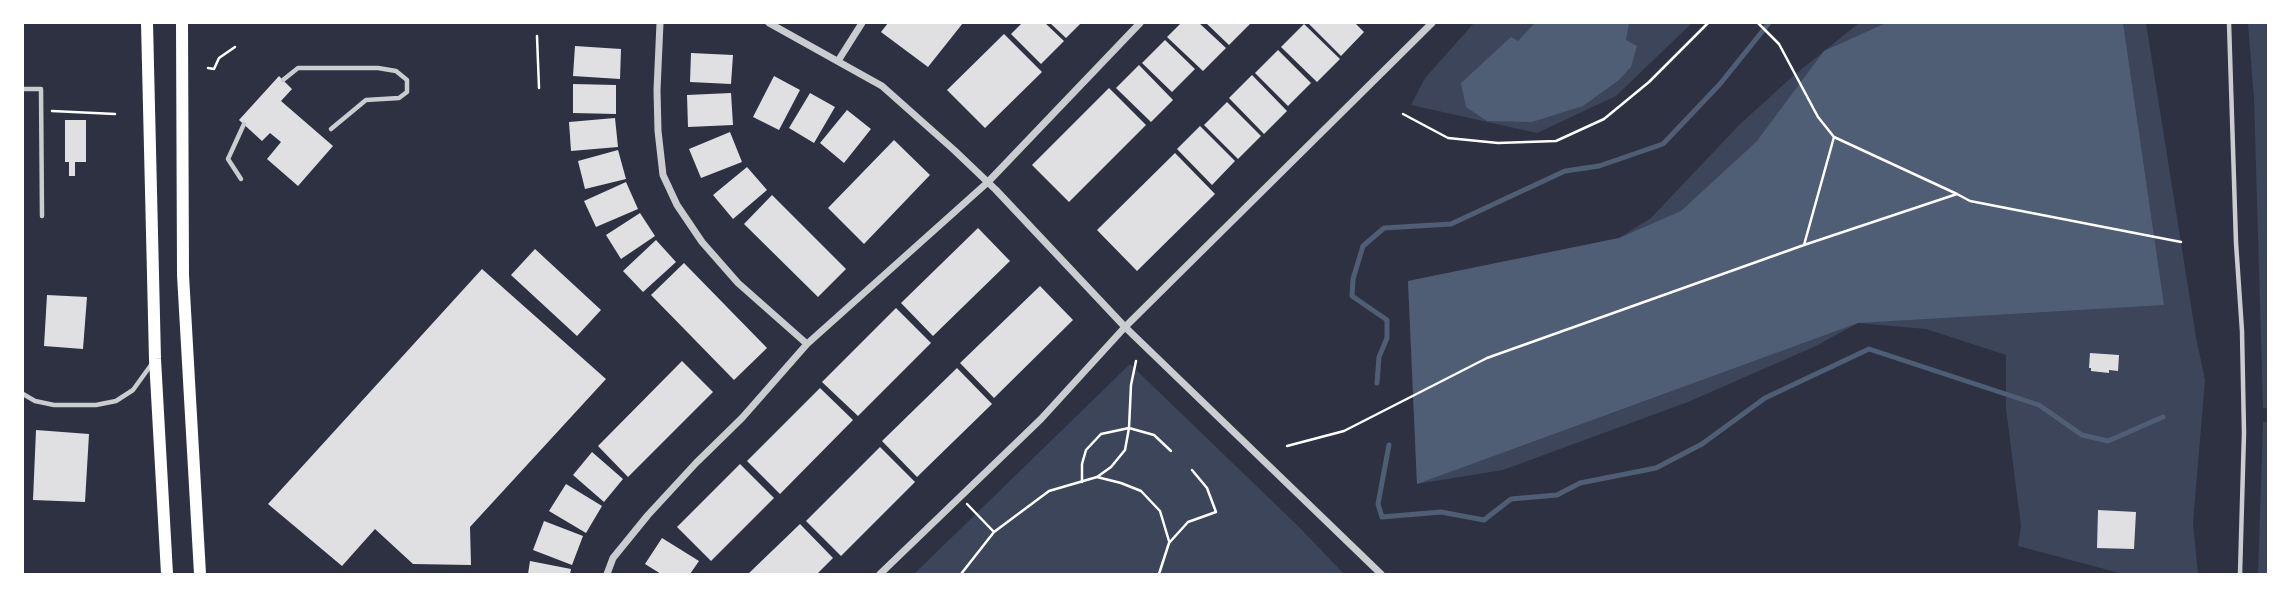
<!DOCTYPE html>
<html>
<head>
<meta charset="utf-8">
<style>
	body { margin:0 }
	#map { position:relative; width:2291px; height:597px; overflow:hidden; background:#2d3142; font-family:"Archivo Narrow",sans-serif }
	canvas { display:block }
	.frame { position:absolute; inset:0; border:24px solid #fff; pointer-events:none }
</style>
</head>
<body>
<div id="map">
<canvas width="2291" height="597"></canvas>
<div class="frame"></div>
</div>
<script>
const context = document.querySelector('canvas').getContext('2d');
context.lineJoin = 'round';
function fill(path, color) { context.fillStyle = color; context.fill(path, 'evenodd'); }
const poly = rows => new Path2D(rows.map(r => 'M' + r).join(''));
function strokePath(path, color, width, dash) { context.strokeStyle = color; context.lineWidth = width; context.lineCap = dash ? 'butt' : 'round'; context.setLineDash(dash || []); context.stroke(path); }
const green = poly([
	[1474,23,1692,23,1616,96,1537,133,1411,105,1425,78],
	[1859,23,2146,23,2196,337,2205,380,2193,523,2198,574,2123,574,2018,546,2021,526,2006,409,2006,355,1926,329,1858,323,1816,346,1688,402,1503,470,1417,484,1408,281,1619,238,1651,218,1739,125,1793,76],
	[2248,23,2268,23,2268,574,2258,574,2263,422,2267,422,2267,408,2263,408,2254,99],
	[1130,364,1299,527,1344,574,914,574]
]);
const water = poly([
	[1535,23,1629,23,1626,40,1637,46,1631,67,1619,80,1583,106,1532,122,1487,121,1466,107,1461,83,1511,37,1518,41],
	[1886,23,2123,23,2164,305,1858,323,1417,484,1408,281,1619,238,1681,211,1757,141,1824,51]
]);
const stream = poly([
	[1377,383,1379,357,1387,338,1387,320,1352,296,1353,279,1363,246,1384,228,1451,224,1565,171,1599,166,1663,144,1720,84,1769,23],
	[1389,445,1378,504,1382,517,1441,512,1484,520,1511,499,1557,495,1580,483,1656,468,1702,444,1765,398,1869,349,2039,405,2082,435,2108,441,2163,417]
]);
const building = poly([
	[888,23,963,23,928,67,881,32],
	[1022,23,1045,23,1064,41,1041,64,1011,34],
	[1050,23,1081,23,1066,38],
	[1181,23,1199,23,1226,48,1203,71,1167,37],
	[1206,23,1251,23,1229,45],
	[1308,23,1355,23,1364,32,1341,56],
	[1304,24,1340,59,1317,82,1281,47],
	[1004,34,1042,72,985,128,947,90],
	[1165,40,1195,69,1172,92,1142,63],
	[575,46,621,49,620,79,573,76],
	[1278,50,1311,83,1288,106,1255,73],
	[691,53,733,55,731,84,690,82],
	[1139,65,1173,100,1151,122,1116,88],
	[1252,75,1287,111,1264,134,1229,98],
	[279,76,292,89,281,101,333,146,298,186,267,159,281,142,270,133,262,141,239,120],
	[774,76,800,90,779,130,753,117],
	[573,84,616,85,616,114,573,113],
	[1109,88,1146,125,1069,202,1032,165],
	[731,93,733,125,688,127,687,95],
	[810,93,835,107,814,143,789,128],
	[1227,102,1261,136,1238,159,1204,125],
	[847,110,871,129,844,163,820,143],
	[615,118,618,147,571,151,569,122],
	[65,120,86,120,86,162,75,162,75,176,69,176,69,162,65,162],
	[1200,126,1235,161,1212,185,1177,149],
	[730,132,742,162,701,178,689,149],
	[894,140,930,175,864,244,828,208],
	[618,150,626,179,585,189,578,161],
	[1175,153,1215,194,1137,271,1097,230],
	[747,167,767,190,733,219,713,195],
	[626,182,638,209,596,227,584,201],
	[772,195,846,269,818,297,744,224],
	[640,213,655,236,621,259,606,235],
	[978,228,1010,261,933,336,901,303],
	[656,240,676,262,643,292,623,271],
	[535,249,601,310,577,336,511,275],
	[684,263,767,348,734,380,651,295],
	[482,269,606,379,470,527,471,565,413,564,375,529,342,566,268,504],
	[1040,286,1073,320,994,398,960,363],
	[47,295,87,297,83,349,44,346],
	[896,308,931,343,858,416,822,382],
	[2090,353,2119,355,2118,371,2109,370,2109,373,2091,371,2091,368,2089,368],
	[682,361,713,392,628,477,598,446],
	[957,368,992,404,917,477,882,441],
	[820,388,853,420,780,494,747,461],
	[36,430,89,434,85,502,33,500],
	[880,447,915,482,841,556,806,521],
	[592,452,623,479,604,502,573,475],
	[740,464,774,498,711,561,677,527],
	[566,484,602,506,586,533,549,511],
	[2098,510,2136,512,2134,549,2097,548],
	[544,521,583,536,572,565,533,550],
	[800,524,833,558,817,574,748,574],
	[662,538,699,561,690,574,661,574,645,564],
	[530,561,571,569,570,574,528,574]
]);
const path = poly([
	[1758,23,1779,44,1818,117,1834,137,1957,194,1804,245,1834,137],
	[537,36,539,88],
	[208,68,214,69,219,58,235,47],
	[52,111,115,114],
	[1403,114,1448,138,1498,143,1556,141,1604,119,1649,82,1708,23],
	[1957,194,1970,201,2181,242],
	[1287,446,1344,431,1487,358,1804,245],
	[1097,477,1121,483,1141,491,1160,511,1169,541],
	[1082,482,1082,464,1086,450,1101,434,1129,428,1154,435,1171,451],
	[967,504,994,532],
	[961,574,994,532,1049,491,1097,477,1111,467,1125,450,1129,428,1131,385,1136,361],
	[1159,574,1169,543,1188,522,1216,512,1207,488,1192,470]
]);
const service = poly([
	[2229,23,2236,243,2242,331,2244,433,2240,574],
	[283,80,298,68,378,68,396,71,407,80,407,92,399,98,366,100,331,129],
	[23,89,41,89,42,216],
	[241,179,228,159,244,124],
	[23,394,35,401,54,405,96,405,116,401,133,390,151,365]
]);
const minor = poly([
	[660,23,657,90,658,131,663,175,677,205,702,242,738,283,807,344],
	[769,23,882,86,954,150,996,190,1125,327,1381,574],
	[838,61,862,23],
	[607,574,613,558,648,515,696,463,742,418,807,344,988,182,1140,23],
	[880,574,1041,419,1125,327,1432,23]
]);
const secondary = poly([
	[147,23,155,359,167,574],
	[182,23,183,275,200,574]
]);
fill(green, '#3c4559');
fill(water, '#4f5d75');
strokePath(stream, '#4f5d75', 5);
fill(building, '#e0e0e3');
strokePath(path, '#fff', 2.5);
strokePath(service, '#caccd0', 4.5);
strokePath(minor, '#caccd0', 7);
strokePath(secondary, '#fff', 12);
</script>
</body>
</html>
